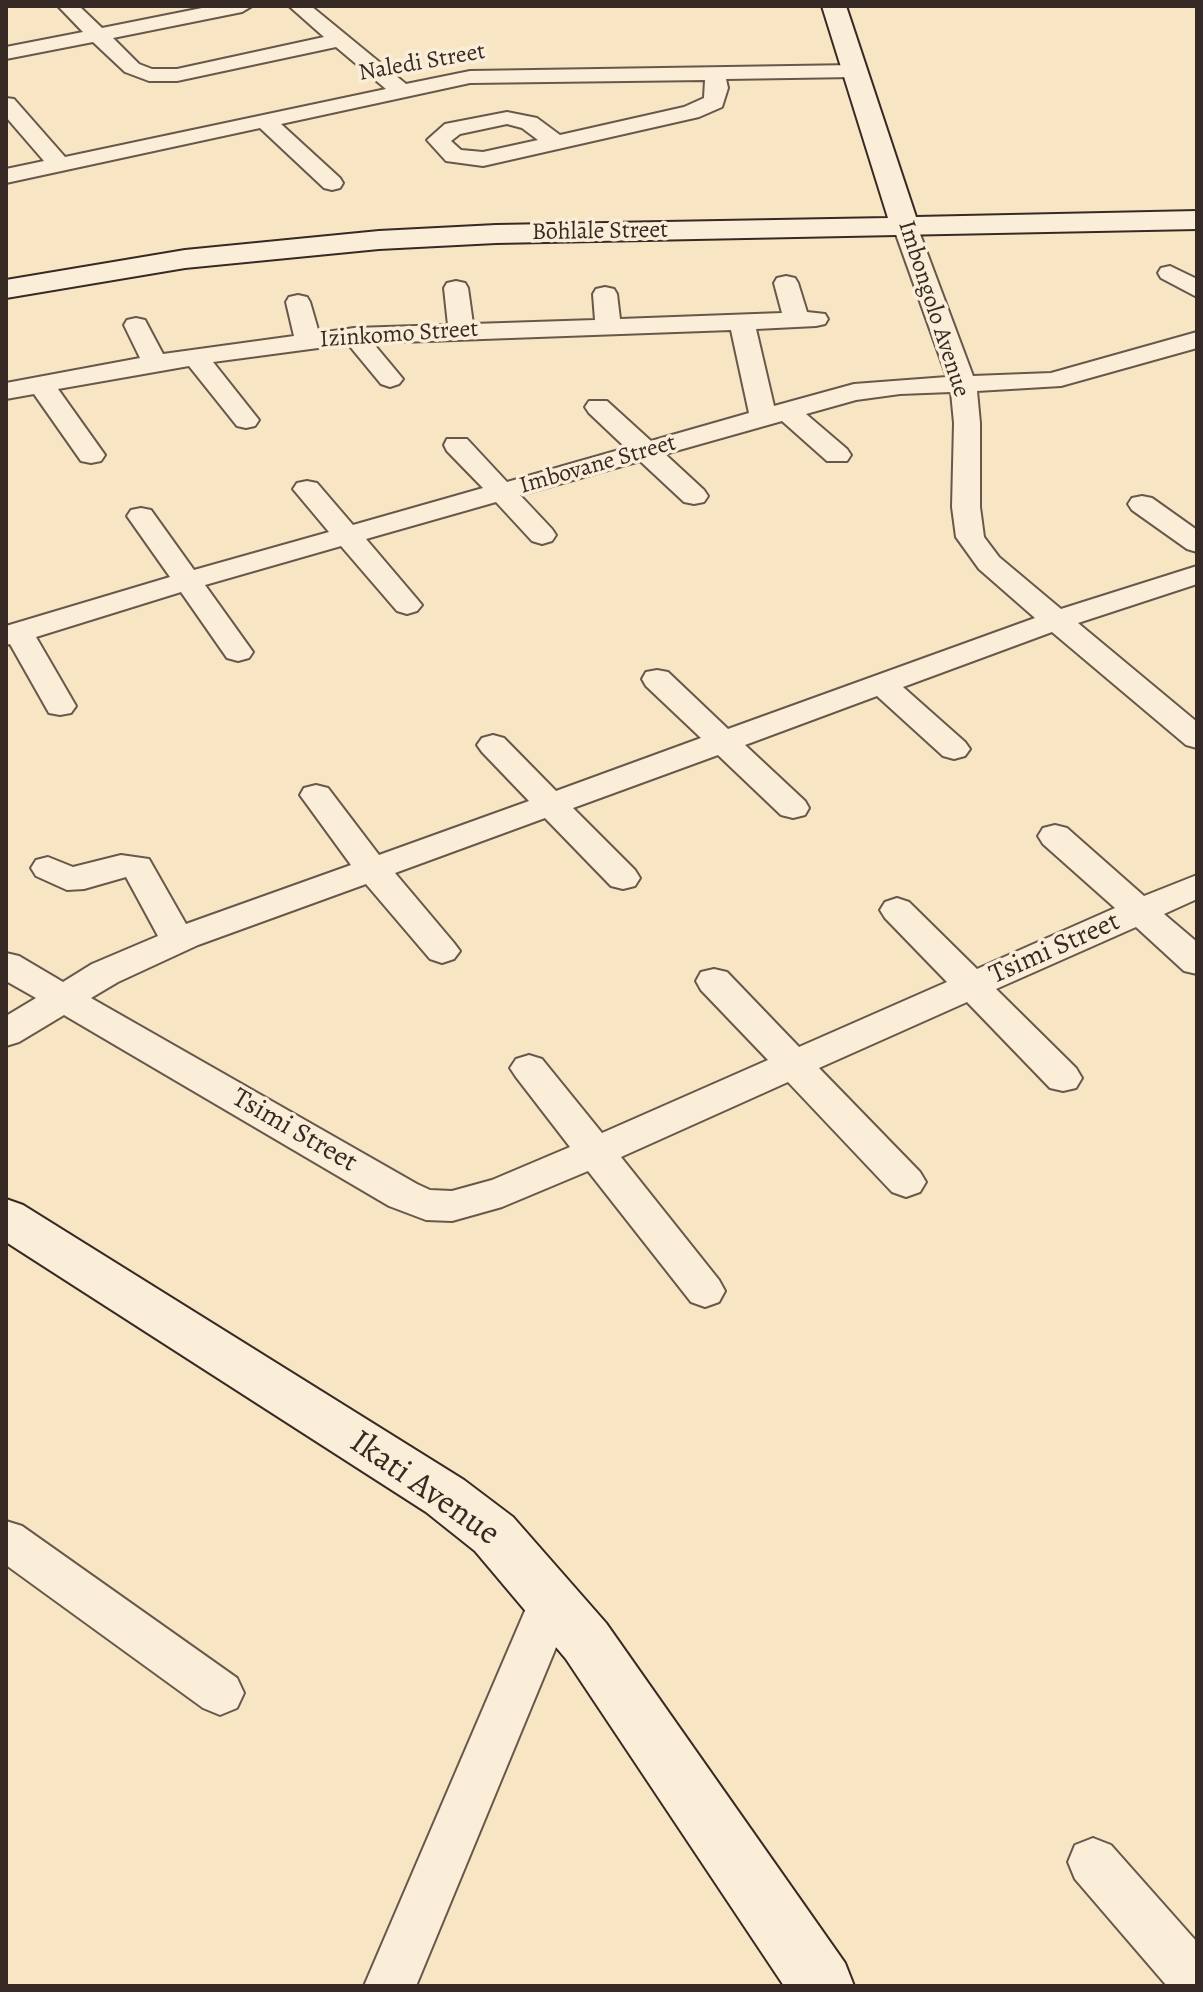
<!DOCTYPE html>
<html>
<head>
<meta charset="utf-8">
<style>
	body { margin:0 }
	#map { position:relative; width:1203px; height:1992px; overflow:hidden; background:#f8e5c4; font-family:Alegreya,serif }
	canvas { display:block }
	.frame { position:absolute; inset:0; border:8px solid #372923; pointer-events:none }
</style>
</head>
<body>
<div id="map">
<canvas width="1203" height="1992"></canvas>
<div class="frame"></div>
</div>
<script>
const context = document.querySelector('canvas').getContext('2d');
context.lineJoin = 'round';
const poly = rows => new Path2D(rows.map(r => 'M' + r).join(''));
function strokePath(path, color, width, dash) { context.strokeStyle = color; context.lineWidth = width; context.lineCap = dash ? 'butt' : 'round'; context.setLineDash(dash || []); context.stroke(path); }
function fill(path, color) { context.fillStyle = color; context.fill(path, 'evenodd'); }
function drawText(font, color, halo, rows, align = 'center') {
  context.font = font + ' Alegreya,serif'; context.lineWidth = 7; context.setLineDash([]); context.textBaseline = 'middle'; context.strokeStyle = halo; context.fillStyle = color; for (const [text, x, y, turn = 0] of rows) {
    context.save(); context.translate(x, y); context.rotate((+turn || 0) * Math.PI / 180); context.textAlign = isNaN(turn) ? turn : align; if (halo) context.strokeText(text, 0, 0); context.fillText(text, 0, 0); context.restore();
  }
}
const street = poly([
	[58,6,79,6,102,28,212,6,252,6,242,12,113,38,139,64,152,69,177,69,324,37,289,6,311,6,406,84,470,71,855,65,865,71,855,77,726,79,728,88,722,107,699,117,483,166,446,161,427,140,445,124,507,112,537,118,560,135,684,107,704,98,705,80,470,83,281,124,340,178,343,183,340,188,332,190,324,188,260,128,6,183,6,169,44,161,6,117,6,98,14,99,65,157,386,89,336,47,177,81,149,81,125,72,93,42,6,59,6,47,83,32,58,6],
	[507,124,522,128,538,140,483,152,461,150,451,141,460,134,507,124],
	[905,219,913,221,917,226,973,376,1051,373,1197,332,1197,348,1061,386,977,391,980,423,980,507,984,537,999,557,1061,609,1197,566,1197,584,1078,623,1197,722,1197,748,1186,745,1052,632,903,687,965,742,970,749,965,756,954,759,943,756,877,696,745,745,805,801,809,808,805,815,793,818,781,815,718,755,573,808,635,870,640,878,635,886,623,889,611,886,545,818,395,873,454,943,460,951,454,959,442,963,430,959,366,884,198,945,118,982,91,998,417,1184,430,1190,452,1191,492,1180,570,1147,516,1077,510,1068,516,1059,529,1055,542,1059,602,1133,768,1060,701,990,696,981,701,972,714,969,727,972,799,1047,947,982,885,918,880,910,885,902,897,898,909,902,977,969,1115,908,1043,844,1038,836,1043,828,1055,825,1067,828,1144,896,1197,875,1197,899,1164,914,1197,942,1197,974,1184,971,1136,927,996,989,1076,1068,1082,1078,1076,1088,1063,1091,1050,1088,967,1002,819,1068,920,1172,926,1182,920,1192,906,1197,892,1192,788,1082,621,1157,719,1280,725,1291,719,1302,705,1307,691,1302,588,1171,502,1207,452,1221,426,1220,389,1206,64,1015,19,1042,6,1046,6,1016,36,998,6,981,6,953,19,956,63,982,92,964,158,936,126,877,84,889,67,890,36,876,31,868,36,860,48,857,73,867,121,855,149,859,186,924,351,865,300,795,304,788,316,785,328,788,379,855,529,801,482,752,477,745,482,738,493,735,504,738,556,791,701,738,646,686,642,679,646,672,657,670,668,672,728,729,1035,618,979,569,956,537,952,507,954,423,951,392,900,394,856,400,806,414,847,449,851,455,847,461,827,461,782,421,665,454,704,490,708,496,704,502,694,504,684,502,640,461,520,495,552,529,556,535,552,541,542,544,532,541,496,502,366,539,417,599,422,605,417,611,407,614,397,611,341,546,205,585,253,652,249,658,238,661,227,658,181,592,36,637,76,706,71,713,60,715,49,713,10,644,6,645,6,626,170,577,127,516,131,510,141,508,151,510,194,570,329,532,293,489,297,483,307,481,317,483,353,525,483,488,447,451,444,445,447,439,467,439,507,482,626,448,589,413,585,407,589,401,607,401,651,441,749,413,731,330,373,343,403,379,399,384,390,387,381,384,348,344,213,362,259,420,255,426,246,428,237,426,189,366,58,389,105,455,101,461,91,463,81,461,34,394,6,399,6,383,140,358,124,325,127,320,136,318,145,320,163,354,294,336,286,302,289,297,298,295,307,297,310,302,319,333,354,328,448,325,444,288,447,283,456,281,465,283,468,288,473,324,595,320,593,294,596,289,605,287,614,289,617,294,620,319,782,313,774,283,777,278,786,276,795,278,798,283,807,312,825,314,828,319,825,324,816,326,756,329,774,406,854,384,947,377,893,226,897,221,905,219],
	[1170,266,1197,279,1197,297,1161,278,1158,273,1161,268,1170,266],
	[1142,496,1152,498,1197,530,1197,552,1187,549,1132,510,1128,504,1132,498,1142,496],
	[6,1521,22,1526,237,1678,244,1693,237,1708,220,1715,203,1708,6,1565,6,1521],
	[553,1579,569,1585,576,1599,416,1986,364,1986,530,1599,537,1585,553,1579],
	[1093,1838,1111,1845,1197,1942,1197,1986,1167,1986,1075,1879,1068,1862,1075,1845,1093,1838]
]);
const secondary = poly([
	[822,6,846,6,916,217,1197,211,1197,229,496,243,379,249,185,268,6,298,6,280,185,250,379,231,496,225,888,218,822,6],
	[6,1199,23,1205,464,1480,513,1517,606,1623,845,1963,854,1986,784,1986,566,1659,475,1551,426,1512,6,1242,6,1199]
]);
const farStreetnames = [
	["Naledi Street",422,63,-10],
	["Bohlale Street",600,232,-1],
	["Imbongolo Avenue",933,309,72],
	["Izinkomo Street",399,335,-4],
	["Imbovane Street",598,465,-16]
];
const streetNames = [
	["Tsimi Street",1055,949,-24],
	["Tsimi Street",294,1131,30]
];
const nearStreetnames = [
	["Ikati Avenue",424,1489,35]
];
strokePath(street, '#67584b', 4);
strokePath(secondary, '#372923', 4);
fill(street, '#faeed9');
fill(secondary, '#faeed9');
drawText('24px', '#372923', '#faeed9', farStreetnames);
drawText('28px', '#372923', '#faeed9', streetNames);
drawText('34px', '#372923', '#faeed9', nearStreetnames);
</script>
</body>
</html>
